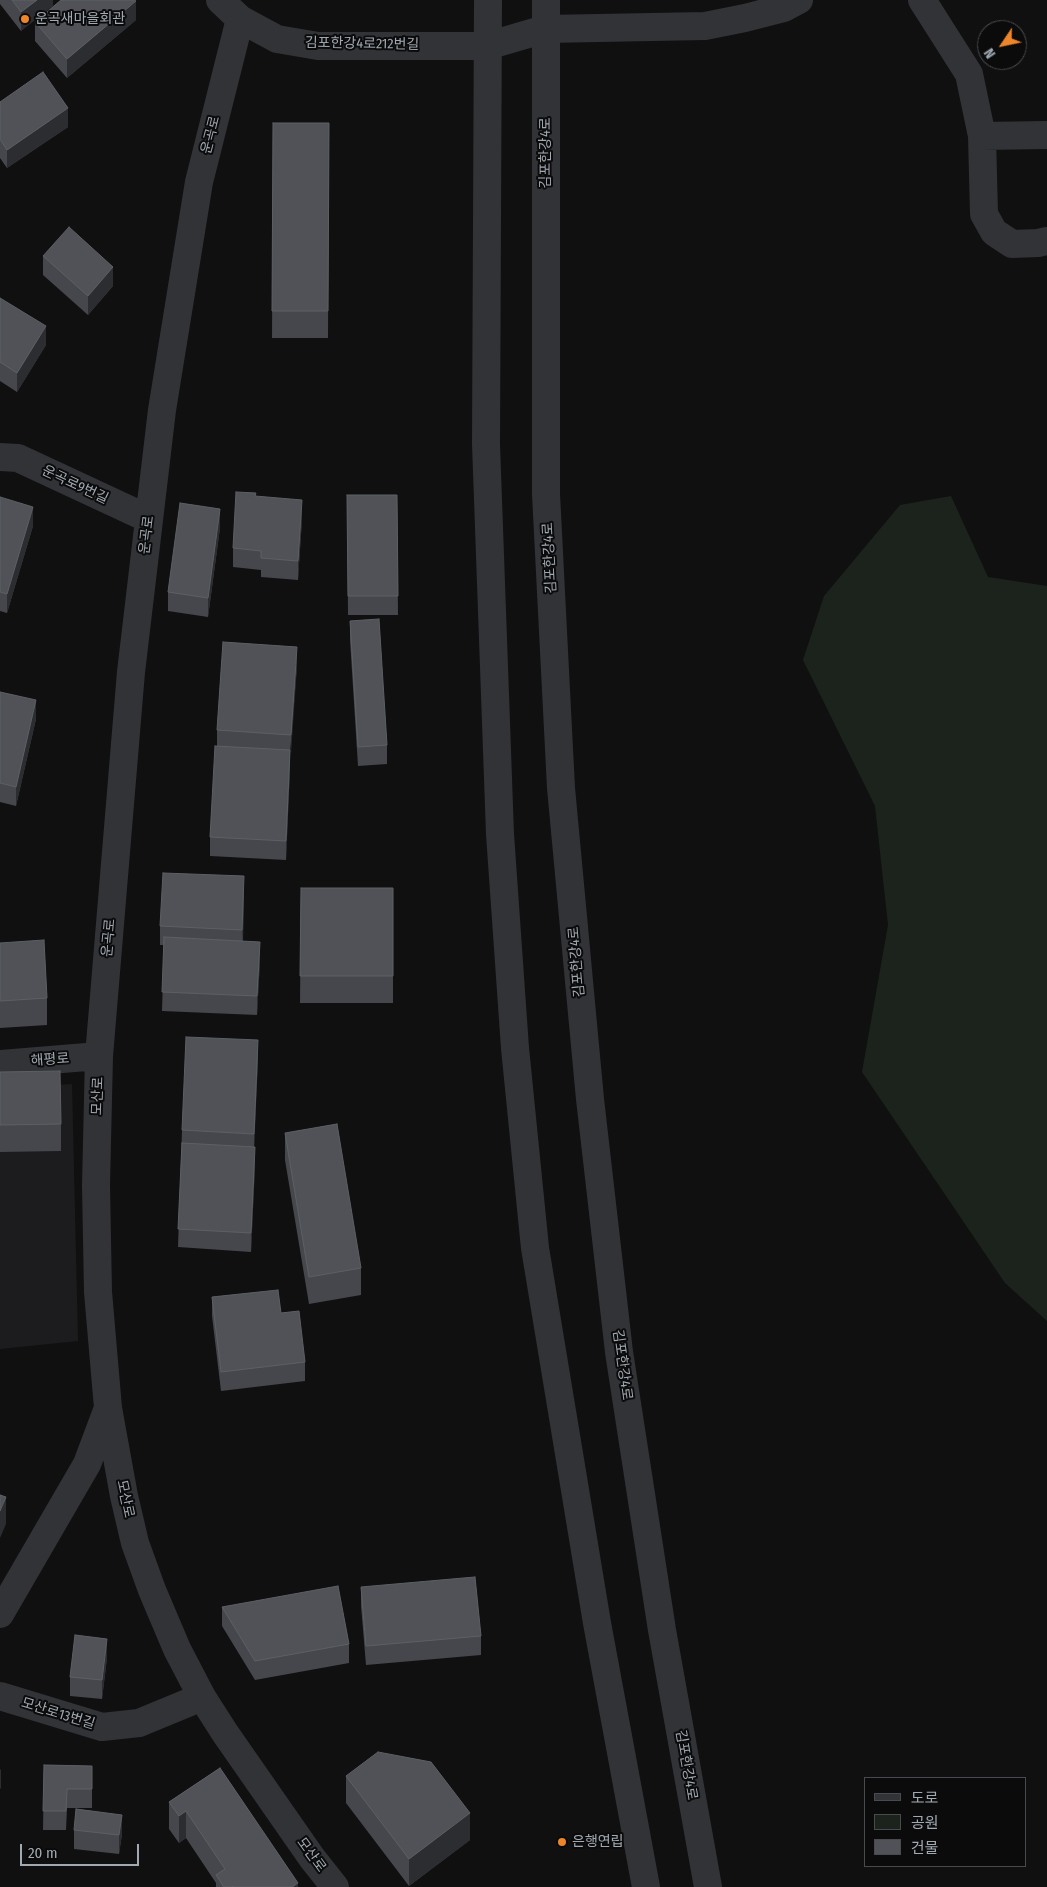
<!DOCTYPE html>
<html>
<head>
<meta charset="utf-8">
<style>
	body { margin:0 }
	#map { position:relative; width:1047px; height:1887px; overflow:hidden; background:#101011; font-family:"Fira Sans Condensed","Noto Sans KR",sans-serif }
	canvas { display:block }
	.legend { position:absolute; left:864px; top:1777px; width:162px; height:90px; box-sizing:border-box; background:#0b0b0c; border:1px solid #474a4e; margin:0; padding:6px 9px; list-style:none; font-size:15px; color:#a1a9b2 }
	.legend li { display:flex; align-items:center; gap:10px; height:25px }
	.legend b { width:25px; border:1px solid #474a4e }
	.north { position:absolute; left:977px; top:20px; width:50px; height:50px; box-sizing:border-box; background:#0b0b0c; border:1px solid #474a4e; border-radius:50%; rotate:236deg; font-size:14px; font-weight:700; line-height:20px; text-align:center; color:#a1a9b2 }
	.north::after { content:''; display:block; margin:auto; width:18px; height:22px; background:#ed852b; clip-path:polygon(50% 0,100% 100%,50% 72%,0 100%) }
	.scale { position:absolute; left:20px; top:1844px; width:119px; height:22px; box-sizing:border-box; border:2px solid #a1a9b2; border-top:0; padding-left:6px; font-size:15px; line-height:18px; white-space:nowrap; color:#a1a9b2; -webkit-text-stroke:4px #0b0b0c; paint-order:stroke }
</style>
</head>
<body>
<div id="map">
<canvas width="1047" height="1887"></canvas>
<ul class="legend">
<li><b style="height:6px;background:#313336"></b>도로</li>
<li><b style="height:14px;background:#1c231c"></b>공원</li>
<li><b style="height:14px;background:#505257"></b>건물</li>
</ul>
<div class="north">N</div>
<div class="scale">20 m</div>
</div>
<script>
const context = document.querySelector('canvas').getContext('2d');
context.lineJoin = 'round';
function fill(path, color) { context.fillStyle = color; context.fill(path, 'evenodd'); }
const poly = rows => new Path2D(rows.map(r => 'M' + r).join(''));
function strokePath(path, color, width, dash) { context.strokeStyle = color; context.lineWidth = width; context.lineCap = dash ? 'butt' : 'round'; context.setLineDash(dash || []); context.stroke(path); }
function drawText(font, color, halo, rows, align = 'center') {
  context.font = font + ' "Fira Sans Condensed","Noto Sans KR",sans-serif'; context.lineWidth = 4; context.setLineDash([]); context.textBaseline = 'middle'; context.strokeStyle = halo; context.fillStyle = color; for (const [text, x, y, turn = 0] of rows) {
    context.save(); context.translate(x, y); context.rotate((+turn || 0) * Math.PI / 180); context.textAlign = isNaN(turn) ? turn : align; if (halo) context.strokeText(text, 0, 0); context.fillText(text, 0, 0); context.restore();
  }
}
const built = poly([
	[72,1084,78,1341,0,1349,0,1088]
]);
const green = poly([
	[951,496,988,577,1047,586,1047,1321,1005,1283,862,1072,888,925,875,806,803,660,824,596,900,505]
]);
const minor = poly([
	[220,0,240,19,277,39,318,46,487,46,545,29,705,26,745,18,784,8,799,0],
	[488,0,486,444,500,834,515,1048,535,1248,597,1623,646,1887],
	[546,0,546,494,561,788,590,1099,619,1352,662,1630,708,1887],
	[922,0,969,74,982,136,1047,135],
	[240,19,199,182,162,410,131,672,99,1056,96,1185,98,1292,108,1408,124,1496,135,1543,152,1590,177,1649,202,1697,225,1733,312,1858,335,1887],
	[982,136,984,214,994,232,1012,244,1038,243,1047,241],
	[0,457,18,458,149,519],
	[0,1064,99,1056],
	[0,1614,87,1464,108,1408],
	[0,1696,102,1727,139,1723,202,1697]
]);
const wall = poly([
	[0,0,53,0,21,31,0,4],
	[136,20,67,78,35,41,35,22],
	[0,102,68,127,7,168,0,158],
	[273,123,329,123,328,338,272,338],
	[43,256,113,286,88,315,43,275],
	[0,298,46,345,17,392,0,381],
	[347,495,397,495,398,615,348,615],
	[256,496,302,519,298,580,261,577,261,570,233,567,233,548],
	[0,497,33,526,7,613,0,611],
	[220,528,208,617,168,611,168,592],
	[350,621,387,745,387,764,358,766,350,640],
	[297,666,290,754,290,769,286,860,210,856,210,837,217,746,217,730],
	[0,692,36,719,16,806,0,802],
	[301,888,393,888,393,1003,300,1003],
	[244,895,243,941,260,961,257,1015,162,1011,164,945,160,945,160,926],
	[0,943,47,998,47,1025,0,1028],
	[258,1059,254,1147,255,1166,251,1252,178,1247,182,1130],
	[0,1072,61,1124,61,1151,0,1152],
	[285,1133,361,1268,361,1295,309,1304,285,1160],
	[212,1297,305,1362,305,1381,221,1391,212,1316],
	[361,1587,481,1636,481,1655,366,1665,361,1606],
	[222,1607,349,1644,349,1663,255,1680,222,1626],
	[107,1658,102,1699,70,1696,70,1677],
	[44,1765,92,1766,92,1808,67,1808,66,1830,43,1830],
	[220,1768,298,1887,216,1887,216,1883,186,1838,179,1843,169,1829,169,1802],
	[346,1776,470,1840,409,1886,346,1803],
	[74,1830,122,1834,119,1854,74,1849]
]);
const shadedWall = poly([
	[37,0,53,0,53,6,21,31,21,12],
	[136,1,136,20,67,78,67,59],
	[68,108,68,127,7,168,7,150],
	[113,267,113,286,88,315,88,296],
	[46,326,46,345,17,392,17,373],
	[302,500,302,519,298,580,298,561],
	[33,507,33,526,7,613,7,594],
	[220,509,220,528,208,617,208,598],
	[297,647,297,666,291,754,291,735],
	[36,700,36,719,16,806,16,787],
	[290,750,290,769,286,860,286,841],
	[244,876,244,895,242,948,242,930],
	[260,942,260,961,257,1015,257,996],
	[258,1040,258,1059,254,1153,254,1134],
	[255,1147,255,1166,251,1252,251,1233],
	[6,1497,6,1524,0,1538,0,1511],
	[107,1639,107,1658,102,1699,102,1680],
	[1,1769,1,1788,0,1789,0,1770],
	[186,1811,186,1838,179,1843,179,1816],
	[470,1813,470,1840,409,1886,409,1859],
	[122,1815,122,1834,119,1854,119,1835],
	[298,1883,298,1887,292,1887]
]);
const building = poly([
	[12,0,37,0,21,12,12,0],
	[61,0,134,0,136,1,67,59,35,22,61,0],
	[43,72,68,108,7,150,0,139,0,102,43,72],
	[273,123,329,123,328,311,272,311,273,123],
	[69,227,113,267,88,296,43,256,69,227],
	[0,298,46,326,17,373,0,362,0,298],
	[236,492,256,493,255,496,302,500,298,561,261,558,261,551,233,548,236,492],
	[347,495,397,495,398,596,348,596,347,495],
	[0,497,33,507,7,594,0,592,0,497],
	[180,503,220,509,208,598,168,592,180,503],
	[379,619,387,745,358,747,350,621,379,619],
	[223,642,297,647,291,735,217,730,223,642],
	[0,692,36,700,16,787,0,783,0,692],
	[215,746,290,750,286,841,210,837,215,746],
	[163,873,244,876,242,930,160,926,163,873],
	[301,888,393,888,393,976,300,976,301,888],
	[164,937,260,942,257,996,162,992,164,937],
	[44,940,47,998,0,1001,0,943,44,940],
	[186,1037,258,1040,254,1134,182,1130,186,1037],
	[60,1071,61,1124,0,1125,0,1072,60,1071],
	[337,1124,361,1268,309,1277,285,1133,337,1124],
	[182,1143,255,1147,251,1233,178,1229,182,1143],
	[278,1290,281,1313,299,1311,305,1362,221,1372,212,1297,278,1290],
	[0,1495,6,1497,0,1511,0,1495],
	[475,1577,481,1636,366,1646,361,1587,475,1577],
	[338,1586,349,1644,255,1661,222,1607,338,1586],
	[75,1635,107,1639,102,1680,70,1677,75,1635],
	[378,1752,431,1762,470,1813,409,1859,346,1776,378,1752],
	[44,1765,92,1766,92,1789,67,1789,66,1811,43,1811,44,1765],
	[220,1768,298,1883,292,1887,234,1887,233,1886,232,1887,224,1887,216,1875,225,1869,186,1811,179,1816,169,1802,220,1768],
	[76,1809,122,1815,119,1835,74,1830,76,1809]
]);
const markers = [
	[25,19,5,"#ed852b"],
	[562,1842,5,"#ed852b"]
];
const poiNames = [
	["운곡새마을회관",35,19],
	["은행연립",572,1842]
];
const streetNames = [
	["김포한강4로212번길",362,44,1],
	["운곡로",211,135,-76],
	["김포한강4로",546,153,-90],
	["운곡로9번길",75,485,25],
	["운곡로",147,535,-83],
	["김포한강4로",550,558,-93],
	["운곡로",109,938,-85],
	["김포한강4로",577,962,-95],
	["해평로",50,1060,-4],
	["모산로",98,1096,-88],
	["김포한강4로",622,1365,82],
	["모산로",125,1499,78],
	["모산로13번길",58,1714,17],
	["김포한강4로",686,1765,80],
	["모산로",311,1855,54]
];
fill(built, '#1c1c1e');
fill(green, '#1c231c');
strokePath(minor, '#313336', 28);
fill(wall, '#46474c');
fill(shadedWall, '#2c2d30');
fill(building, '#505257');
strokePath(building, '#5c6065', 1);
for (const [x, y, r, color] of markers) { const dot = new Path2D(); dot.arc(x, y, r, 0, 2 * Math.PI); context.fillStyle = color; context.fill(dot); strokePath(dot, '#0b0b0c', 2); }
drawText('14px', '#a1a9b2', '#0b0b0c', poiNames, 'left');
drawText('14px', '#a1a9b2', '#0b0b0c', streetNames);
</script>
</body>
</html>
